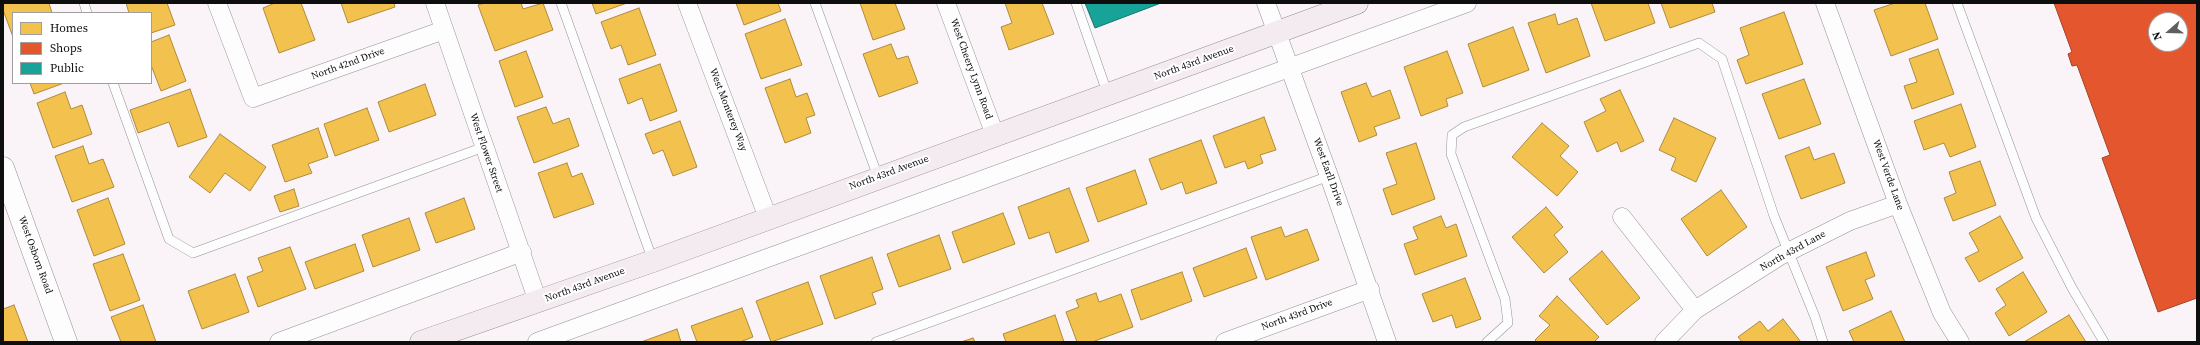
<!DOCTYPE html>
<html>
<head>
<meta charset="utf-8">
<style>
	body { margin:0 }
	#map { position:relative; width:2200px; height:345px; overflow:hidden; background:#faf4f9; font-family:"Source Serif 4",serif }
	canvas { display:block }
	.frame { position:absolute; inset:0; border:4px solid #0e0e0e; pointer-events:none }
	.legend { position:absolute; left:12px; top:12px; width:140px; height:72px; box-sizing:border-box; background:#fff; border:1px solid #9f9f9f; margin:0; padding:5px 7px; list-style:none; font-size:12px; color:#0e0e0e }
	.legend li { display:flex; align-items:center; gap:8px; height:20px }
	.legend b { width:20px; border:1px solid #9f9f9f }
	.north { position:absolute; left:2148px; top:12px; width:40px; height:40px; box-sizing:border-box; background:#fff; border:1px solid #9f9f9f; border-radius:50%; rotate:250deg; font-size:11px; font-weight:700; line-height:16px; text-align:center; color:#0e0e0e }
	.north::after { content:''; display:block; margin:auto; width:14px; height:18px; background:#615e60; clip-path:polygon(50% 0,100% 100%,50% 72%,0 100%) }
</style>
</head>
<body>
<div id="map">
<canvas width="2200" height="345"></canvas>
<div class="frame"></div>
<ul class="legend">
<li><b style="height:11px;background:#f2c14e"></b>Homes</li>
<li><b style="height:11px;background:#e4572e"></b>Shops</li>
<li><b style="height:11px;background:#17a398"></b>Public</li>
</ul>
<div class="north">N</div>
</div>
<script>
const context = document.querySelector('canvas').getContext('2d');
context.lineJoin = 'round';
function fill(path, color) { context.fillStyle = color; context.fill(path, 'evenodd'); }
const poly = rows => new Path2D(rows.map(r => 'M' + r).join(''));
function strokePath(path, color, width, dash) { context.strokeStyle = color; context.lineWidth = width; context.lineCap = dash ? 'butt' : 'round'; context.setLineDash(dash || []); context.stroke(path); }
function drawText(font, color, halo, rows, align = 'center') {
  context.font = font + ' "Source Serif 4",serif'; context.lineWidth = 4; context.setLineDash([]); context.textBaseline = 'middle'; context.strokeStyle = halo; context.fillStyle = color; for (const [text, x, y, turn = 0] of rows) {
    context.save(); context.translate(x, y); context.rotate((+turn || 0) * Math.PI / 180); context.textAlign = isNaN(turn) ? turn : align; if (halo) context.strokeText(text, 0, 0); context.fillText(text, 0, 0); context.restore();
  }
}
const homes = poly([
	[3,3,49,3,52,13,13,13,13,37,3,10,3,3],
	[126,3,167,3,175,25,151,33,151,13,129,13,126,3],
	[275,3,301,3,315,40,279,53,263,8,275,3],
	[341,3,394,3,395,7,348,23,341,3],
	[485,3,521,3,523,9,543,3,553,30,495,51,478,5,485,3],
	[592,3,627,3,596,14,592,3],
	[736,3,778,3,781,11,744,25,736,3],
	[860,3,895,3,905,29,873,40,860,3],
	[1005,3,1042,3,1054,34,1009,50,1001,27,1012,23,1005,3],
	[1591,3,1648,3,1655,23,1605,41,1591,3],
	[1661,3,1712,3,1715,12,1670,28,1661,3],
	[1895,3,1925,3,1938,39,1891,56,1874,10,1895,3],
	[639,8,656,55,628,65,621,45,611,49,601,22,639,8],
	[1784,12,1803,64,1746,84,1737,60,1749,55,1740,28,1784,12],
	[1555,14,1558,25,1577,18,1590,56,1546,73,1528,23,1555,14],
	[785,19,802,65,761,79,745,34,785,19],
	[1513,27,1529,70,1483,87,1468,44,1513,27],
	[169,35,186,81,161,91,151,65,151,42,169,35],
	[891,44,897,59,908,56,918,83,879,97,863,54,891,44],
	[1938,49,1954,94,1912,109,1904,86,1917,82,1909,59,1938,49],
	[526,51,543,97,515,107,499,61,526,51],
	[1447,51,1463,93,1446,99,1448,106,1421,116,1404,67,1447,51],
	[660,64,677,111,650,121,642,98,628,104,619,79,660,64],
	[790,79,796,97,807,93,815,115,806,118,811,133,785,143,765,88,790,79],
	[1804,79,1821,124,1779,139,1762,94,1804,79],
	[30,83,64,83,34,94,30,83],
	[1366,83,1372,97,1390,90,1400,118,1374,127,1377,135,1359,142,1341,92,1366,83],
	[425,84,436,115,389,132,378,102,425,84],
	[190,89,207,137,178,147,169,122,138,133,130,110,190,89],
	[1620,90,1644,141,1621,152,1617,142,1597,152,1584,122,1606,111,1600,99,1620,90],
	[65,92,71,109,82,105,92,134,53,148,37,103,65,92],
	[1961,104,1976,147,1950,157,1944,143,1924,150,1914,121,1961,104],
	[546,107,553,124,569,118,579,146,534,163,517,117,546,107],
	[367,108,379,140,335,156,324,124,367,108],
	[1264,117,1276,150,1260,155,1263,163,1248,169,1245,161,1225,168,1213,136,1264,117],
	[1674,118,1716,138,1696,182,1671,170,1676,158,1659,150,1674,118],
	[680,121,697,167,673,176,663,150,653,154,645,134,680,121],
	[1542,123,1569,146,1560,156,1578,172,1557,196,1512,157,1542,123],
	[318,128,328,157,308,164,312,173,285,182,272,145,318,128],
	[220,134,266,167,250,191,225,173,210,193,189,177,220,134],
	[1201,140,1217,183,1186,194,1182,182,1161,190,1149,159,1201,140],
	[1416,143,1435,199,1392,215,1383,189,1397,184,1386,153,1416,143],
	[83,146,89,164,103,159,114,187,72,202,55,156,83,146],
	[1809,147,1814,160,1834,153,1845,183,1801,199,1785,156,1809,147],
	[1980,161,1996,205,1953,221,1944,198,1956,193,1949,172,1980,161],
	[567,163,572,177,582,173,594,204,554,218,538,173,567,163],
	[1135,170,1147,204,1098,222,1086,188,1135,170],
	[1069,188,1089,241,1056,253,1049,232,1029,239,1018,207,1069,188],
	[294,189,299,206,280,212,274,196,294,189],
	[1721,190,1747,227,1707,256,1681,219,1721,190],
	[108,198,125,244,94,256,77,210,108,198],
	[464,198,475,229,436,243,425,213,464,198],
	[1546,207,1563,227,1554,235,1568,252,1544,273,1512,237,1546,207],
	[1003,213,1015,244,963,263,952,232,1003,213],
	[1441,216,1446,228,1456,224,1467,256,1415,275,1404,244,1418,239,1413,227,1441,216],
	[2000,216,2023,258,1979,282,1965,258,1979,251,1969,233,2000,216],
	[409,218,420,250,373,267,362,235,409,218],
	[1281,227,1285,237,1307,229,1319,260,1266,280,1251,237,1281,227],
	[939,235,951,269,899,287,887,254,939,235],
	[355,244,364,271,315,289,305,262,355,244],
	[290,247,306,289,258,307,247,277,263,271,258,258,290,247],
	[1246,248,1257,278,1204,297,1193,268,1246,248],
	[1602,251,1640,298,1607,325,1569,279,1602,251],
	[1866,252,1875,276,1865,280,1873,299,1843,311,1826,267,1866,252],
	[123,254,140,300,110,311,93,264,123,254],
	[872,257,883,289,872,293,876,304,835,319,820,276,872,257],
	[1182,272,1192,301,1141,320,1131,290,1182,272],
	[2023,272,2047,312,2009,336,1995,313,2006,305,1996,289,2023,272],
	[235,274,249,312,202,329,188,291,235,274],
	[1465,278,1481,319,1456,328,1452,315,1433,322,1422,294,1465,278],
	[808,282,823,324,771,342,756,301,808,282],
	[1096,293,1099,302,1121,294,1133,327,1092,342,1077,342,1066,312,1079,307,1076,300,1096,293],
	[1557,296,1599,337,1594,342,1537,342,1535,340,1550,325,1539,316,1557,296],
	[14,305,28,342,3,342,3,309,14,305],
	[143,305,156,342,121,342,111,317,143,305],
	[742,308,753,337,740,342,697,342,691,326,742,308],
	[1891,311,1905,342,1854,342,1849,331,1891,311],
	[1055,315,1064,342,1006,342,1003,334,1055,315],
	[2069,315,2086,342,2024,342,2069,315],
	[1783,319,1801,342,1742,342,1738,337,1760,321,1768,331,1783,319],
	[677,329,681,342,641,342,677,329],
	[973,338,975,342,961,342,973,338]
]);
const shops = poly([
	[2054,3,2197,3,2197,298,2158,312,2102,158,2110,155,2077,65,2072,66,2068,54,2072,52,2054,3],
	[2156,20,2180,20,2180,44,2156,44,2156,20]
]);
const public = poly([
	[1085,3,1161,3,1095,28,1085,3]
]);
const service = poly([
	[84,3,87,13],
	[561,3,653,261],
	[815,3,878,177],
	[1076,3,1108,95],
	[1957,3,2036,218,2072,288,2104,342],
	[113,83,169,239,193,253,484,147],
	[876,342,1329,176],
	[1487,342,1508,323,1505,299,1451,154,1452,135,1464,127,1699,43,1722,59,1774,216,1815,317,1823,342]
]);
const minor = poly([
	[217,3,253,98,444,30],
	[435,3,538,302],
	[687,3,768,218],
	[946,3,995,135],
	[1266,3,1329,176,1387,342],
	[1825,3,1898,204,1942,313,1960,342],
	[1622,217,1695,310],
	[279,342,522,252],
	[537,342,1467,3],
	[1225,342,1370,289],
	[1664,342,1695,310,1780,256,1850,221,1898,204]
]);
const tertiary = poly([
	[3,168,66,342]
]);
const secondary = poly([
	[421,342,653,261,1357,3]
]);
const streetNames = [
	["North 43rd Avenue",1194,63,-20],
	["North 42nd Drive",348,64,-20],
	["West Cheery Lynn Road",971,69,70],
	["West Monterey Way",728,110,69],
	["West Flower Street",486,153,71],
	["West Earll Drive",1328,172,70],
	["North 43rd Avenue",889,173,-20],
	["West Verde Lane",1888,175,70],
	["North 43rd Lane",1793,251,-29],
	["West Osborn Road",35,255,70],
	["North 43rd Avenue",585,285,-20],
	["North 43rd Drive",1297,315,-20]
];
fill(homes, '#f2c14e');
strokePath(homes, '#ae8b3b', 1);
fill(shops, '#e4572e');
strokePath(shops, '#a44124', 1);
fill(public, '#17a398');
strokePath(public, '#14766f', 1);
strokePath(service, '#949294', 10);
strokePath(minor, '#949294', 19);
strokePath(tertiary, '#949294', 23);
strokePath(secondary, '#8b888a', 23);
strokePath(service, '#fefdfe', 9);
strokePath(minor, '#fefdfe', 18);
strokePath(tertiary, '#fefdfe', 22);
strokePath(secondary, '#f4ebf1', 22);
drawText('10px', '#0e0e0e', '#fff', streetNames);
</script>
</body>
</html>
